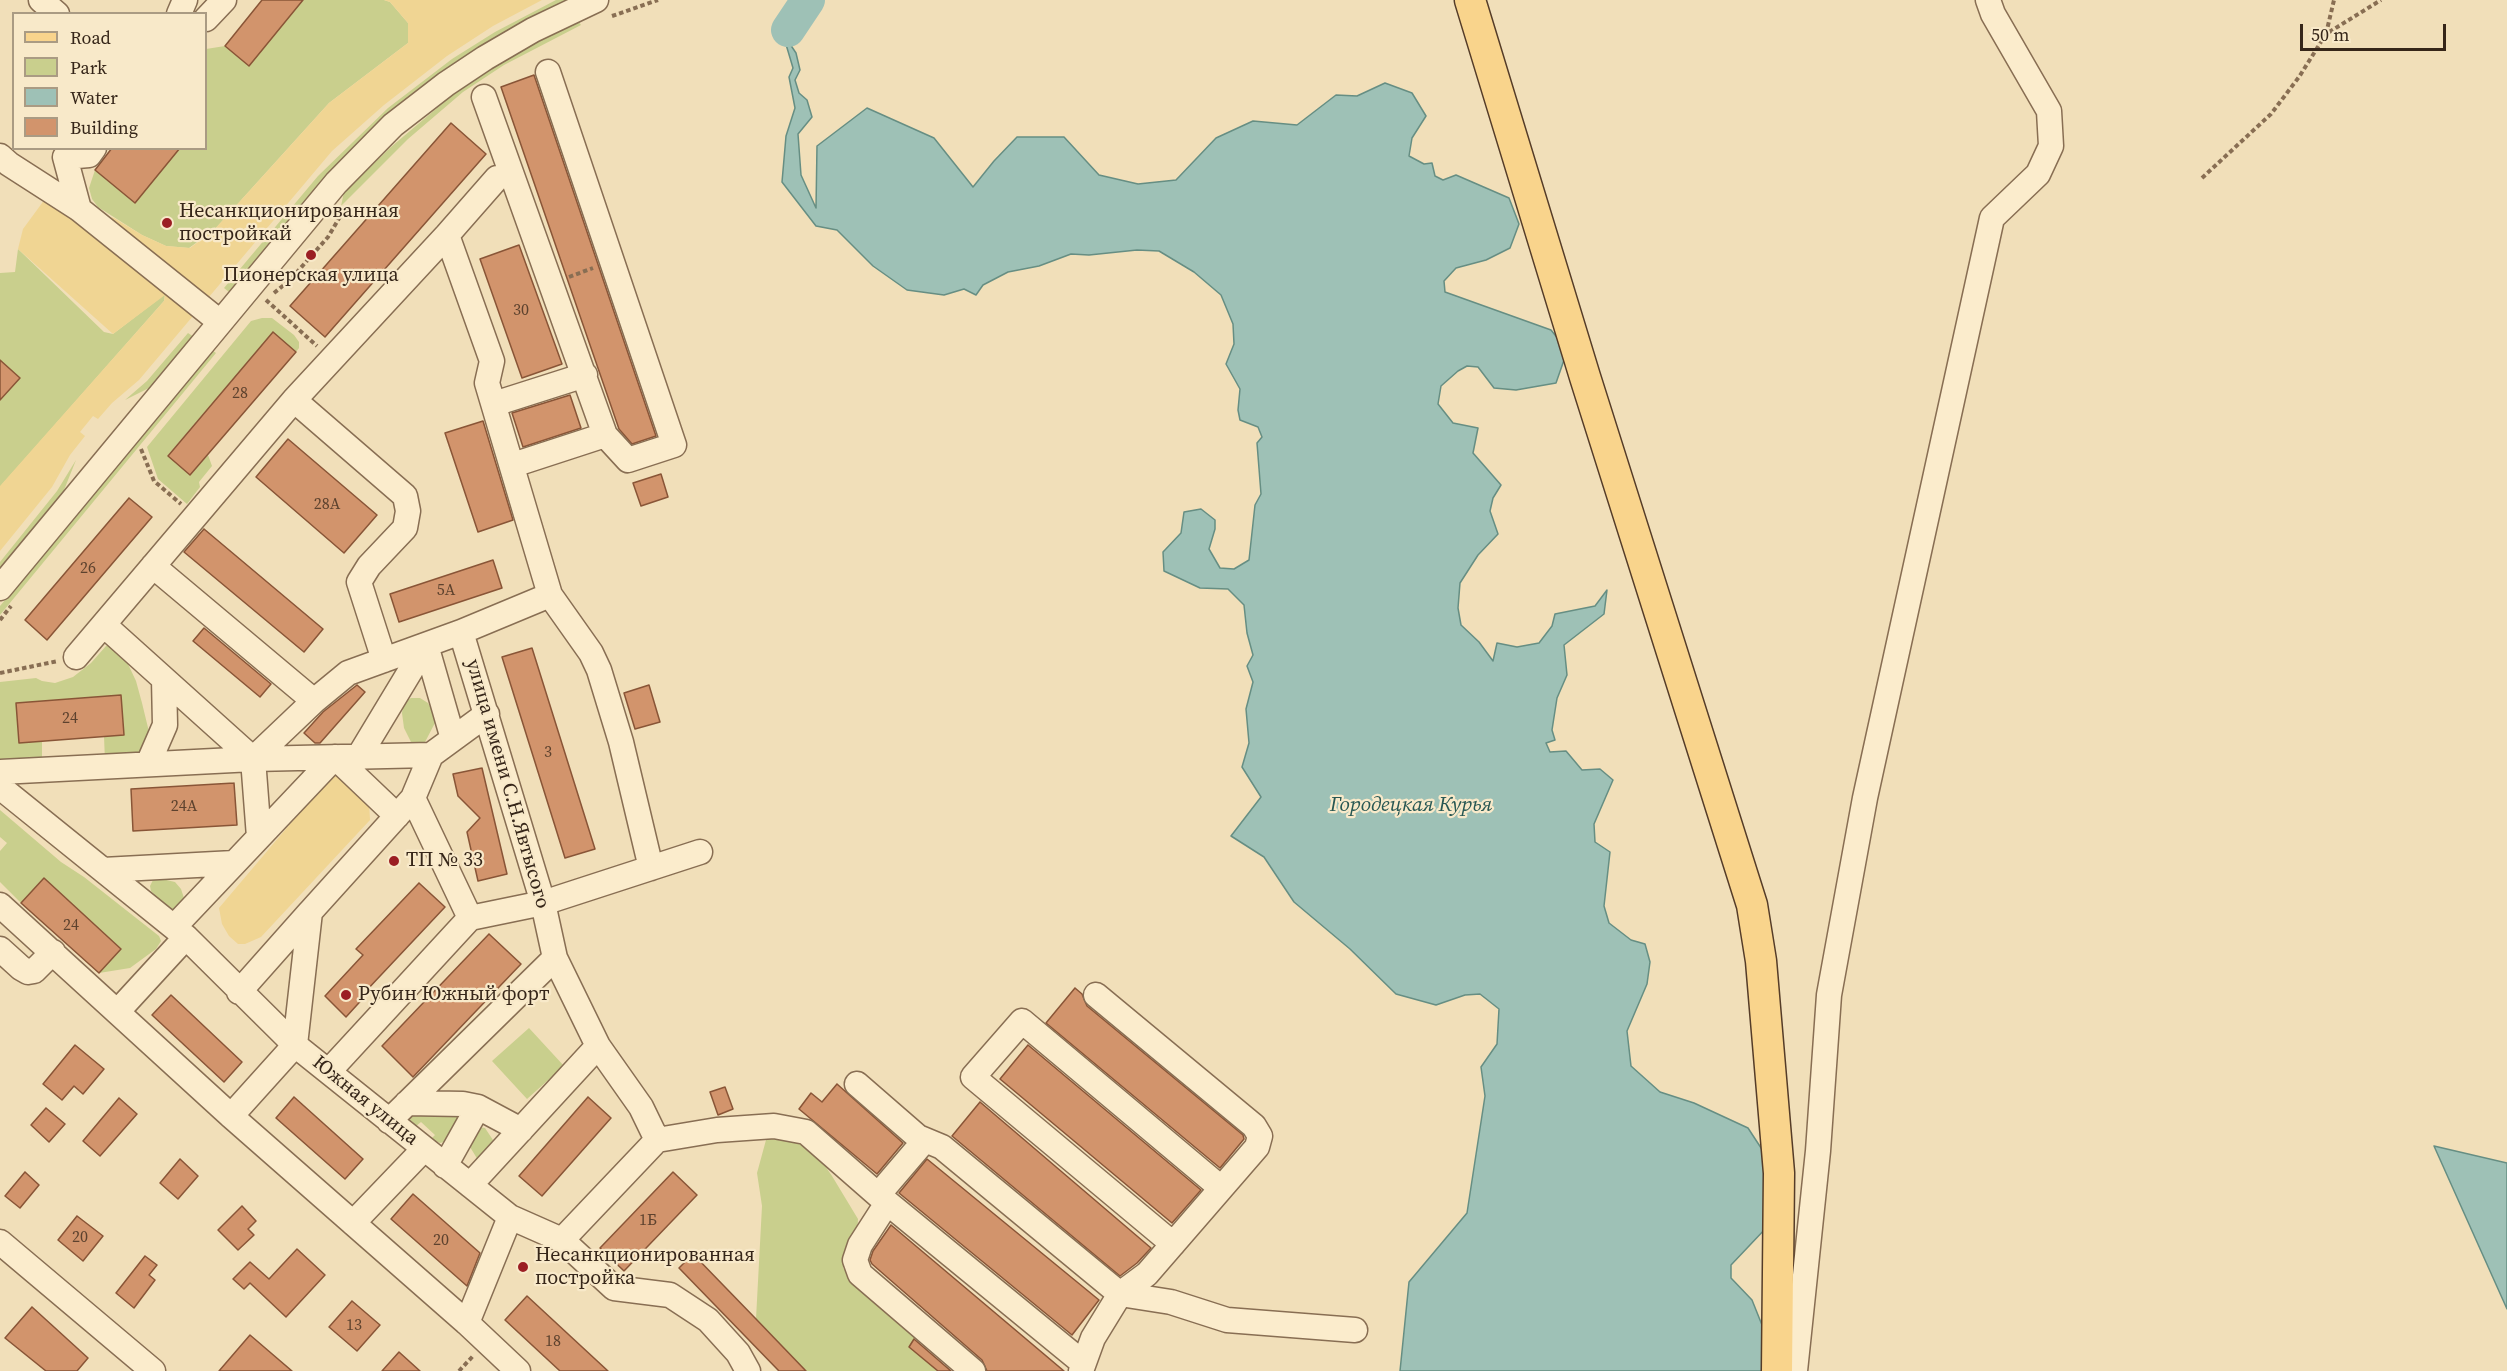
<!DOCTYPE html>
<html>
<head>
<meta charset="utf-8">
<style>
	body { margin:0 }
	#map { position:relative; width:2507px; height:1371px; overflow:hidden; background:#f1dfb9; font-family:"Source Serif 4",serif }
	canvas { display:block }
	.legend { position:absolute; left:12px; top:12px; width:195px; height:138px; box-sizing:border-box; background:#f8e9c9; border:2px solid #aa9b83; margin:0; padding:8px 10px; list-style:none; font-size:18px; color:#362619 }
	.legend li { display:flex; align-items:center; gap:12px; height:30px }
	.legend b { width:30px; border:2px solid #aa9b83 }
	.scale { position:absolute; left:2300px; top:24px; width:146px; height:27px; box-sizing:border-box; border:3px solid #362619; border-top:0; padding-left:8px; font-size:18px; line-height:21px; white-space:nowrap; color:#362619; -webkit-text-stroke:4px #f8e9c9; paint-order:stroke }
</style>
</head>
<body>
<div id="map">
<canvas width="2507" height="1371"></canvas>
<ul class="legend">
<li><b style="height:8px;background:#f9d48c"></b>Road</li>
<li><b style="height:16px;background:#c9cf8d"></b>Park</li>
<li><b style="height:16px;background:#9ec1b6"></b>Water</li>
<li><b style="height:16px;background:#d2946c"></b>Building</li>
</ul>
<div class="scale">50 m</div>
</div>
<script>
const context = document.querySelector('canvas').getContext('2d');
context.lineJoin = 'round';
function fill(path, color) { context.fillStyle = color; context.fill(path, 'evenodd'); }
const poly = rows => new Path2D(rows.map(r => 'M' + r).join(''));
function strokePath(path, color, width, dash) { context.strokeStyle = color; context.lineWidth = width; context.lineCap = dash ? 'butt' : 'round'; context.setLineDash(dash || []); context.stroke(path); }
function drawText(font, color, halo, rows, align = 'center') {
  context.font = font + ' "Source Serif 4",serif'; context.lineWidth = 4.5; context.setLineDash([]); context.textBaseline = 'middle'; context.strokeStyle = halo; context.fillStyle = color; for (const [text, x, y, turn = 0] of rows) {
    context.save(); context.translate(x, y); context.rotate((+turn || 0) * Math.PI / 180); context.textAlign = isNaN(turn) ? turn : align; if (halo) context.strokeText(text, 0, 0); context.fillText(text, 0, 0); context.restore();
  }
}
const green = poly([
	[303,0,384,0,390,2,408,23,408,43,329,103,214,230,189,248,166,246,142,235,98,207,92,199,89,188,95,170,133,200,178,149,206,148,206,49,225,46,249,65],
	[556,0,567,0,528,19,468,55,416,92,382,121,317,188,229,292,224,288,318,176,388,108,452,59,495,32],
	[579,22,581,25,504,65,463,92,408,139,341,206,344,192,391,147,463,86,532,45],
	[18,249,104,332,113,334,165,294,164,301,0,487,0,400,20,378,0,360,0,273,15,272],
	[262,318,272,318,294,335,299,342,299,348,296,352,273,332,168,455,190,475,208,455,212,466,199,482,200,487,187,504,158,479,147,447,251,321],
	[188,333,194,337,153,386,125,400,147,381],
	[212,350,216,353,0,615,0,606],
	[76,460,62,495,0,571,0,562,57,491],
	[113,643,119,645,136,681,142,703,150,736,142,756,105,762,104,736,124,734,121,695,16,703,19,743,42,741,42,760,0,762,0,682,36,678,42,681,55,683,73,677,91,663,106,646],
	[411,698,420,698,428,703,437,719,424,744,415,750,404,728,402,713,404,702],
	[0,810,61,862,84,877,159,936,161,941,156,949,130,968,99,973,121,949,44,878,21,903,0,882,0,851,7,843,0,837],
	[162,879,175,882,181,889,184,898,181,908,176,912,162,903,151,891,150,886,153,880],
	[529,1028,564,1066,527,1099,492,1061],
	[405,1111,455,1113,459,1116,447,1141,440,1143,431,1139,435,1135,421,1122,415,1127,404,1118],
	[479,1127,485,1128,493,1140,493,1151,481,1165,470,1147,468,1139],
	[777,1137,791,1138,806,1145,819,1157,832,1176,858,1219,857,1236,843,1268,920,1333,909,1347,938,1371,798,1371,802,1367,756,1319,762,1206,757,1173,766,1140]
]);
const sand = poly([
	[384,0,542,0,493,26,447,56,384,105,332,151,139,380,112,403,98,419,93,416,80,432,85,436,70,455,52,487,0,551,0,486,164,301,165,295,113,334,18,249,23,229,45,199,114,218,142,235,166,246,190,248,214,230,329,103,408,43,408,23,390,2],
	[338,774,369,802,370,820,261,937,245,944,238,944,229,936,222,924,219,908,329,778]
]);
const water = poly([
	[788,30,788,41,796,53,800,70,795,80,799,93,807,100,812,117,798,134,801,175,816,208,817,146,867,108,934,138,973,187,994,161,1017,137,1064,137,1099,175,1138,184,1176,180,1216,138,1253,121,1297,125,1336,95,1357,96,1385,83,1412,93,1426,116,1412,138,1409,156,1424,164,1432,163,1435,176,1443,180,1456,175,1509,198,1519,224,1510,248,1486,260,1456,268,1444,281,1445,292,1551,330,1563,345,1564,360,1556,383,1516,390,1494,388,1478,367,1467,366,1458,371,1441,386,1438,404,1453,423,1478,428,1473,453,1501,485,1493,498,1490,511,1498,534,1478,555,1460,583,1458,608,1461,625,1479,642,1493,661,1497,643,1517,647,1539,643,1552,626,1555,614,1595,606,1607,590,1604,614,1564,645,1567,675,1557,698,1552,730,1555,740,1546,743,1550,752,1566,751,1582,770,1600,769,1613,780,1594,824,1595,842,1610,852,1604,906,1609,923,1631,940,1645,944,1650,962,1647,984,1627,1031,1631,1066,1660,1092,1694,1103,1748,1128,1765,1154,1767,1227,1731,1265,1731,1278,1752,1300,1764,1330,1763,1371,1400,1371,1409,1282,1467,1213,1485,1096,1481,1067,1497,1044,1499,1009,1480,994,1465,995,1436,1005,1396,994,1350,949,1294,902,1264,857,1231,836,1261,797,1242,767,1249,743,1246,709,1253,682,1247,666,1253,655,1247,633,1244,605,1228,589,1200,588,1164,571,1163,552,1181,533,1184,512,1201,509,1215,520,1215,529,1209,549,1220,568,1234,569,1249,560,1255,505,1261,494,1257,443,1262,437,1258,427,1240,420,1238,410,1240,389,1226,364,1234,344,1233,324,1221,295,1194,272,1159,251,1137,250,1089,255,1071,254,1039,266,1008,272,983,285,976,295,964,289,944,295,907,290,873,266,837,230,816,226,782,182,786,136,795,108,789,77,793,68,785,41,788,30],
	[2434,1146,2507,1163,2507,1309,2434,1146]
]);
const river = poly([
	[788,30,808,0]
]);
const building = poly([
	[262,0,303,0,249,66,225,46,262,0],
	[534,75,656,436,632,444,619,429,501,87,534,75],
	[451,123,486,154,325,337,290,306,451,123],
	[112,148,180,148,135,203,95,170,112,148],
	[519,245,562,364,522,378,480,259,519,245],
	[273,332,296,352,190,475,168,456,273,332],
	[0,360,20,378,0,400,0,360],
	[570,395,581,428,523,447,512,413,570,395],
	[483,421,513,520,478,532,445,433,483,421],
	[288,439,377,515,344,553,256,477,288,439],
	[661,474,668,497,641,506,633,483,661,474],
	[129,498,152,517,47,640,25,620,129,498],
	[204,529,323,629,304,652,184,552,204,529],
	[493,560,502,588,399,622,390,594,493,560],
	[204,628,271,684,260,697,193,641,204,628],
	[532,648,595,849,565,858,502,657,532,648],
	[357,685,365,692,320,743,315,743,304,733,323,712,357,685],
	[649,685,660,722,635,729,624,693,649,685],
	[121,695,124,735,19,743,16,703,121,695],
	[482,768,507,874,478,881,467,832,480,818,458,796,453,774,482,768],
	[234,783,237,825,133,831,131,789,234,783],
	[44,878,121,949,99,973,21,903,44,878],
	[419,883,445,907,365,992,367,994,346,1017,325,996,363,955,356,949,419,883],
	[489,934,521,964,413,1077,382,1046,489,934],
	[1075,988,1082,994,1087,1006,1243,1135,1244,1139,1220,1168,1046,1023,1075,988],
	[171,995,242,1062,224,1082,152,1015,171,995],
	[75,1045,104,1069,83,1094,74,1086,62,1100,43,1084,75,1045],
	[1028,1045,1201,1190,1172,1223,1000,1079,1028,1045],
	[837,1084,903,1143,877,1174,799,1109,811,1093,822,1102,837,1084],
	[725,1087,733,1109,718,1115,710,1092,725,1087],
	[294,1097,363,1159,345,1179,276,1118,294,1097],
	[588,1097,611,1118,542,1196,519,1176,588,1097],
	[119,1098,137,1114,100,1156,83,1141,119,1098],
	[980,1102,1151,1248,1137,1263,1120,1276,952,1136,980,1102],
	[46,1108,65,1124,49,1142,31,1125,46,1108],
	[180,1159,198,1176,178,1199,160,1183,180,1159],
	[927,1159,1099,1300,1072,1335,899,1193,927,1159],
	[25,1172,39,1185,20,1208,5,1196,25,1172],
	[673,1172,697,1195,624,1271,600,1248,673,1172],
	[413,1194,480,1253,467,1286,391,1219,413,1194],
	[242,1206,256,1221,248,1229,254,1235,238,1250,218,1230,242,1206],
	[77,1216,103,1236,83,1261,58,1240,77,1216],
	[891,1225,1064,1371,987,1371,982,1360,872,1264,870,1260,873,1251,891,1225],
	[297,1249,325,1275,286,1317,250,1283,244,1289,233,1279,250,1262,269,1279,297,1249],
	[693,1254,756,1319,806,1371,779,1371,679,1268,693,1254],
	[145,1256,157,1265,149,1275,155,1280,134,1308,116,1293,145,1256],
	[527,1296,608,1371,560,1371,505,1320,527,1296],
	[352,1301,380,1325,357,1351,329,1327,352,1301],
	[32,1307,88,1358,77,1371,46,1371,5,1338,32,1307],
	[250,1335,292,1371,219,1371,250,1335],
	[914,1339,951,1371,938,1371,909,1347,914,1339],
	[399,1352,420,1371,382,1371,399,1352]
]);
const path = poly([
	[612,16,658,0],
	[2326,34,2334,0],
	[2202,178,2271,114,2299,77,2326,34,2381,0],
	[569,277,593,268],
	[274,293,290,280,328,237,344,210],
	[266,300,317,346],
	[141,449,154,481,181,504],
	[0,620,11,606],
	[0,673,58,661],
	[459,1371,473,1356]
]);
const minor = poly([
	[41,0,57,14],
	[179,14,185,0],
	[206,19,224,0],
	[484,97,605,435],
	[0,156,9,164,79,209,220,322],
	[79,209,65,157,89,155,94,148],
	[447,235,492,361,487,383,550,595,461,632,543,903,555,958,598,1046,641,1107,657,1140],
	[294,400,405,496,408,511,405,528,369,566,359,582,384,660],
	[494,404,585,375],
	[513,465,605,435,628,460,674,445,548,72],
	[153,566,314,701],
	[0,588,336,183,393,125,446,84,485,58,533,30,596,0],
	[550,595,591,653,599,670,621,742,651,868],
	[426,645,453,739],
	[76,657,294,400,447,235,497,178],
	[359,756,426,645],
	[253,759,314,701,348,673,461,632],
	[253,759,431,755],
	[253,759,259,837],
	[148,764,165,725,164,679],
	[0,772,253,759,104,625],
	[0,787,186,937,295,1045,510,1217,562,1240,614,1288,670,1295,708,1320,738,1353,748,1371],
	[413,798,470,918],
	[103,870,234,863],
	[0,905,231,1116,467,1323,518,1371],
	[174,927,335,757,397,816],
	[0,949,21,968,28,972,34,971,53,952],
	[239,992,310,912],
	[118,1011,186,937],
	[329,1071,470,918,543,903,700,852],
	[857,1084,918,1137,942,1147,1120,1294,1147,1274,1257,1147,1260,1136,1254,1126,1096,995],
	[407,1103,463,1104,478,1107,521,1130],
	[231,1116,295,1045,310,912,413,798,431,755,487,714],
	[389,1121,555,958],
	[925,1140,878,1195,1083,1363],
	[445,1166,478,1107],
	[470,1185,598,1046],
	[887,1203,860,1245,855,1260,860,1274,973,1371],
	[353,1223,424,1149],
	[562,1240,657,1140,717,1130,774,1126,806,1132,878,1195],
	[0,1242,153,1371],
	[1173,1244,973,1077,1022,1021,1221,1188],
	[467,1323,510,1217],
	[1081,1371,1093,1338,1120,1294,1171,1302,1227,1320,1355,1330],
	[1795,1371,1818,1151,1829,995,1865,798,1992,218,2038,174,2051,146,2049,111,1993,14,1988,0]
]);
const major = poly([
	[1470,0,1585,377,1752,905,1761,961,1779,1173,1777,1371]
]);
const markers = [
	[167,223,6,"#9b1e23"],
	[311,255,6,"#9b1e23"],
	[394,861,6,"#9b1e23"],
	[346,995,6,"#9b1e23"],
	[523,1267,6,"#9b1e23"]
];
const numberNames = [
	["30",521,311],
	["28",240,394],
	["28А",327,505],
	["26",88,569],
	["5А",446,591],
	["24",70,719],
	["3",548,753],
	["24А",184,807],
	["24",71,926],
	["1Б",648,1221],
	["20",80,1238],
	["20",441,1241],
	["13",354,1326],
	["18",553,1342]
];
const poiNames = [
	["Несанкционированная",179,212],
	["постройкай",179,235],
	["Пионерская улица",311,276,"center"],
	["ТП № 33",406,861],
	["Рубин Южный форт",358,995],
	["Несанкционированная",535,1256],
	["постройка",535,1279]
];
const streetNames = [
	["улица имени С.Н.Явтысого",507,784,74],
	["Южная улица",365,1101,39]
];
const waterNames = [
	["Городецкая Курья",1411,806]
];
fill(green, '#c9cf8d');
fill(sand, '#f0d593');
fill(water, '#9ec1b6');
strokePath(water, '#668e83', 1.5);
strokePath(river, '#9ec1b6', 34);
fill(building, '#d2946c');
strokePath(building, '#895537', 1.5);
strokePath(minor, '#886e53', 27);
strokePath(major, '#553c28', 33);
strokePath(path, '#886e53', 4, [4.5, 3]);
strokePath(minor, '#fbeccc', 24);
strokePath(major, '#f9d48c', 30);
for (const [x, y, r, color] of markers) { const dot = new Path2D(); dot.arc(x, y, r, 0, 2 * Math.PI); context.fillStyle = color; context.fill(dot); strokePath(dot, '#f8e9c9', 2); }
drawText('16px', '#5d422e', null, numberNames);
drawText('20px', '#362619', '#f8e9c9', poiNames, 'left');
drawText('20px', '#362619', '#f8e9c9', streetNames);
drawText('italic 21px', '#275753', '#f8e9c9', waterNames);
</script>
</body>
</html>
